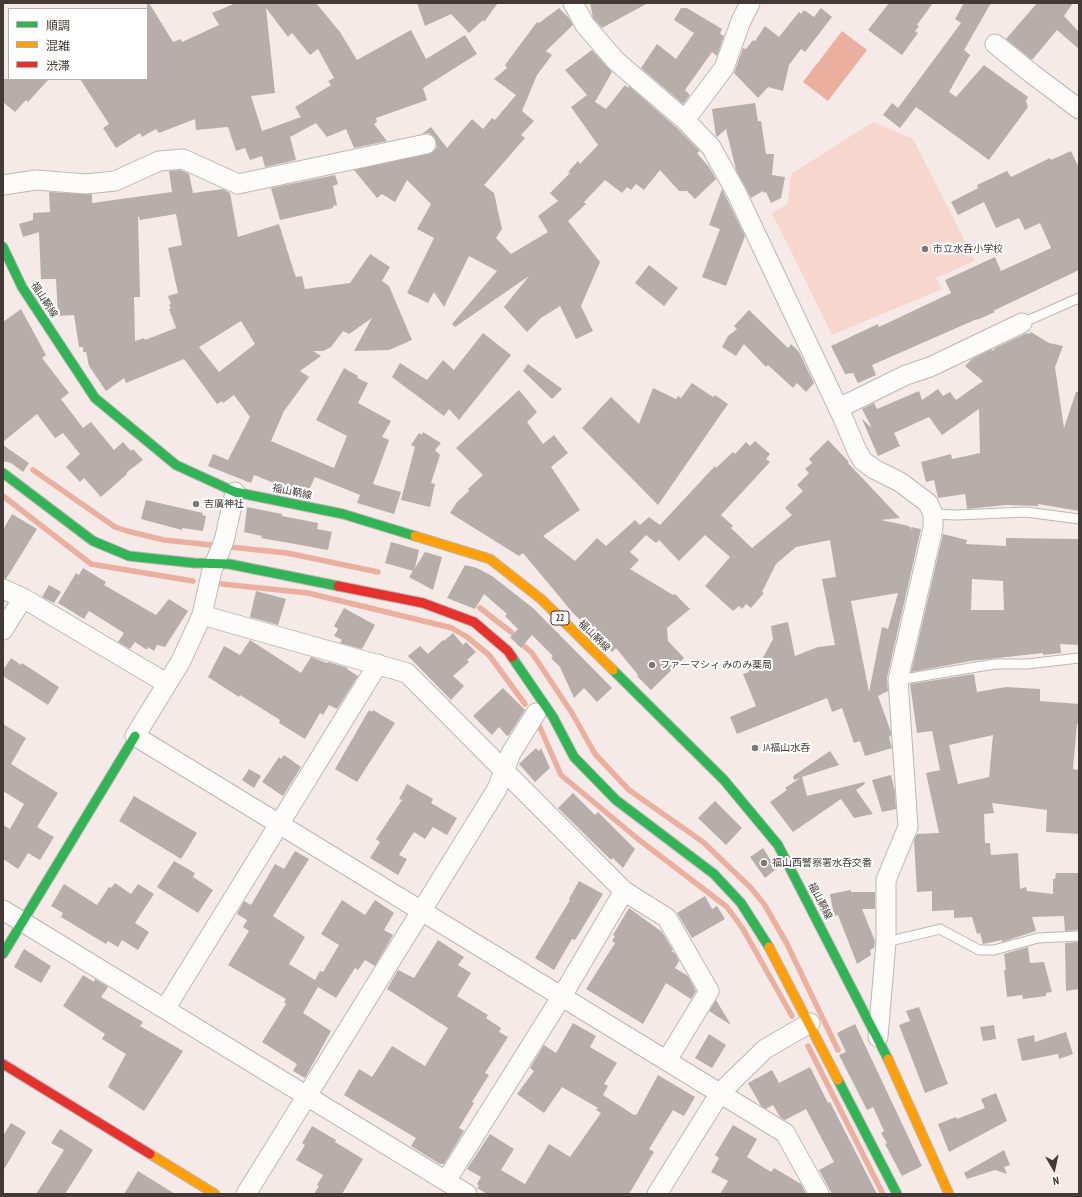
<!DOCTYPE html>
<html>
<head>
<meta charset="utf-8">
<style>
	body { margin:0 }
	#map { position:relative; width:1082px; height:1197px; overflow:hidden; background:#f5eae7; font-family:"PT Sans Narrow","Noto Sans JP",sans-serif }
	canvas { display:block }
	.frame { position:absolute; inset:0; border:4px solid #433936; pointer-events:none }
	.legend { position:absolute; left:8px; top:8px; width:140px; height:72px; box-sizing:border-box; background:#fff; border:1px solid #b4b0af; margin:0; padding:5px 7px; list-style:none; font-size:12px; color:#433936 }
	.legend li { display:flex; align-items:center; gap:8px; height:20px }
	.legend b { width:20px; border:1px solid #b4b0af }
	.north { position:absolute; left:1034px; top:1149px; width:40px; height:40px; -webkit-text-stroke:3px #fff; paint-order:stroke; rotate:171deg; font-size:11px; font-weight:700; line-height:16px; text-align:center; color:#433936 }
	.north::after { content:''; display:block; margin:auto; width:14px; height:18px; background:#433936; clip-path:polygon(50% 0,100% 100%,50% 72%,0 100%) }
</style>
</head>
<body>
<div id="map">
<canvas width="1082" height="1197"></canvas>
<div class="frame"></div>
<ul class="legend">
<li><b style="height:5px;background:#30b455"></b>順調</li>
<li><b style="height:5px;background:#ff9f0a"></b>混雑</li>
<li><b style="height:5px;background:#e5322d"></b>渋滞</li>
</ul>
<div class="north">N</div>
</div>
<script>
const context = document.querySelector('canvas').getContext('2d');
context.lineJoin = 'round';
function fill(path, color) { context.fillStyle = color; context.fill(path, 'evenodd'); }
const poly = rows => new Path2D(rows.map(r => 'M' + r).join(''));
function strokePath(path, color, width, dash) { context.strokeStyle = color; context.lineWidth = width; context.lineCap = dash ? 'butt' : 'round'; context.setLineDash(dash || []); context.stroke(path); }
function drawText(font, color, halo, rows, align = 'center') {
  context.font = font + ' "PT Sans Narrow","Noto Sans JP",sans-serif'; context.lineWidth = 4; context.setLineDash([]); context.textBaseline = 'middle'; context.strokeStyle = halo; context.fillStyle = color; for (const [text, x, y, turn = 0] of rows) {
    context.save(); context.translate(x, y); context.rotate((+turn || 0) * Math.PI / 180); context.textAlign = isNaN(turn) ? turn : align; if (halo) context.strokeText(text, 0, 0); context.fillText(text, 0, 0); context.restore();
  }
}
const green = poly([
	[873,122,913,139,975,261,936,278,942,289,832,335,772,213,788,204,791,174]
]);
const water = poly([
	[842,31,867,50,828,101,803,82]
]);
const stream = poly([
	[33,470,115,527,127,531,164,540,287,553,378,572],
	[3,496,91,564,193,581],
	[222,584,308,593,452,628,467,637,489,655,525,704],
	[480,608,511,632],
	[525,647,532,653,572,713,595,754,629,790,703,842,751,888,764,904,786,942,838,1050],
	[538,723,561,775,638,839,727,907,743,929,792,1016],
	[808,1046,883,1194]
]);
const building = poly([
	[147,3,149,3,173,42,181,39,182,42,219,25,212,13,236,3,316,3,340,32,357,60,411,30,426,59,465,35,477,54,423,88,427,100,376,118,377,122,374,124,387,141,354,148,346,129,327,137,316,123,290,137,296,160,265,167,262,156,250,160,245,148,236,151,228,127,196,130,195,119,159,133,156,129,142,137,140,133,116,148,103,128,109,124,80,79,147,79],
	[266,8,288,37,292,33,310,55,318,49,334,78,328,81,331,85,295,107,301,117,262,131,251,96,275,93],
	[417,3,498,3,484,22,483,20,469,33,451,14,425,26],
	[590,3,648,3,602,28,593,18],
	[889,3,933,3,917,25,919,26,915,31,918,33,902,55,868,30],
	[964,3,991,3,964,50,970,55,949,92,956,97,984,65,1028,97,1026,101,1028,107,989,160,916,107,900,128,883,115,892,103,898,108,961,23,955,19],
	[1037,3,1073,3,1064,16,1079,32,1079,49,1057,30,1032,60,1006,39],
	[559,8,569,18,573,25,546,51,552,55,537,75,522,111,534,121,521,135,525,138,484,185,494,193,502,229,496,238,511,254,548,232,538,216,558,201,550,193,570,173,568,172,578,161,580,164,598,145,571,107,587,95,565,70,592,50,612,72,595,102,606,109,625,85,628,88,629,86,677,128,700,151,697,153,709,167,716,179,695,199,687,191,679,191,660,170,644,190,636,184,631,190,627,187,622,193,605,180,584,202,586,204,568,221,600,262,581,306,593,331,576,339,560,306,541,318,527,332,504,307,529,276,455,327,452,324,497,271,469,256,444,307,434,292,428,303,407,293,434,238,417,229,431,204,407,180,395,202,382,194,377,198,354,170,433,152,437,147,434,137,429,133,422,134,431,127,447,148,472,119,483,129,492,118,495,120,516,95,494,79,507,68,505,65,537,22,539,23],
	[681,8,687,8,722,29,720,34,724,36,717,56,712,52,685,90,690,95,683,104,641,68,657,44,676,59,694,33,674,20],
	[821,8,832,17,805,52,801,49,789,65,783,91,768,87,758,98,734,73,743,48,746,49,753,40,755,41,765,26,779,37,799,12,801,14,804,10,814,17],
	[3,79,49,79,28,102,26,100,15,112,3,102],
	[755,103,758,121,761,121,766,154,774,154,772,175,785,177,781,198,771,203,766,192,764,193,763,191,751,198,736,170,726,129,717,137,716,136,712,109],
	[1071,151,1079,168,1079,270,993,311,995,312,977,320,977,319,872,365,876,375,858,383,853,373,845,374,831,346,878,324,879,327,951,293,945,280,995,257,1001,271,1051,248,1040,223,1025,230,1019,218,996,228,984,202,958,215,951,202,978,188,977,185,1007,171,1011,177,1050,158,1051,160],
	[181,170,189,174,193,193,223,189,230,193,238,237,279,224,294,272,296,277,302,276,305,289,350,283,370,254,390,267,382,281,389,286,412,340,389,350,354,351,372,318,349,334,343,331,331,347,323,351,313,351,321,356,300,371,309,377,284,411,271,441,334,468,347,436,316,420,344,368,358,376,357,378,368,383,358,403,391,421,382,437,389,440,373,484,401,492,394,514,357,503,360,495,315,477,309,490,297,485,294,491,254,475,251,483,208,466,213,454,228,460,250,417,234,395,223,403,222,401,217,404,184,359,126,383,124,378,106,391,89,366,86,352,83,352,83,347,79,347,74,315,58,316,56,279,41,279,39,232,23,237,19,224,33,220,33,213,50,212,49,192,92,194,92,203,172,192,169,171],
	[176,214,182,245,168,248,178,293,168,296,171,304,169,305,171,308,169,309,176,328,145,340,144,338,135,341,134,297,140,297,138,215,140,220],
	[241,321,255,344,219,372,199,347],
	[335,175,338,184,333,186,337,205,333,206,333,208,280,220,271,188],
	[722,189,745,236,726,286,702,277,720,229,709,225],
	[649,265,678,288,664,306,635,283],
	[21,309,46,355,42,358,69,393,61,399,83,428,91,422,114,450,123,442,131,451,133,449,143,460,127,472,127,474,101,497,84,478,80,482,66,467,80,454,63,433,55,438,37,414,3,442,3,322],
	[749,310,788,348,791,344,799,352,814,383,806,392,797,383,793,388,768,365,766,367,744,344,736,356,722,347,728,336,737,329,734,326],
	[1031,332,1049,343,1063,346,1055,367,1064,428,1076,392,1079,392,1079,511,1038,504,1038,506,1006,505,967,509,965,494,938,498,934,480,926,482,921,462,951,454,952,459,980,453,979,409,942,435,929,417,894,433,900,446,878,456,862,419,872,428,862,409,874,403,877,409,919,391,922,400,938,389,943,396,950,392,956,400,983,381,965,366,972,359,992,349,993,351,995,348,1027,333,1029,334],
	[483,333,511,355,459,420,449,409,444,416,392,377,400,363,427,380,443,360,454,370],
	[528,364,562,389,552,399,523,371],
	[692,383,713,397,715,395,728,404,658,505,582,428,611,397,639,424,653,388,676,399,678,396,681,398],
	[519,390,537,412,527,422,543,444,554,435,568,453,551,467,580,510,543,536,575,561,597,538,606,546,635,520,640,525,649,517,660,525,715,466,716,468,733,452,735,454,746,442,750,446,755,441,770,454,766,459,770,462,721,515,733,526,731,528,752,548,792,515,785,508,803,491,797,485,809,473,805,469,812,463,809,459,828,440,849,462,848,463,900,518,881,520,909,526,912,530,911,527,921,529,887,678,888,691,878,696,891,732,891,736,889,737,892,748,865,756,860,741,854,743,842,708,832,712,827,698,737,734,730,717,756,706,743,674,749,672,748,670,759,665,773,639,771,626,788,622,795,656,818,647,835,645,822,579,836,577,830,540,796,547,776,564,762,592,764,593,751,608,746,604,742,609,739,606,733,611,705,586,730,557,705,535,679,561,659,540,656,543,646,535,630,552,639,560,630,569,673,595,675,594,690,609,667,628,668,641,684,658,651,690,637,676,638,675,616,648,612,652,573,613,523,553,519,556,450,513,457,502,469,491,468,489,483,475,456,448],
	[898,593,888,629,882,627,869,692,851,601],
	[423,432,441,443,435,450,440,455,431,483,435,484,430,507,401,500,415,447,411,445,419,433,422,435],
	[3,445,29,463,23,472,11,463,3,461],
	[146,500,203,513,202,515,206,516,203,531,182,528,182,530,141,519],
	[247,507,282,514,282,516,318,523,317,529,332,532,328,550,261,538,262,536,244,532],
	[12,514,37,529,6,579,3,578,3,530],
	[943,534,967,540,966,544,1006,546,1006,538,1079,539,1079,645,1060,644,1061,653,1043,655,1043,653,971,661,911,672],
	[972,579,1003,581,1004,610,971,610],
	[391,542,419,550,415,568,425,552,442,557,433,590,409,577,413,571,385,563],
	[465,565,477,568,492,576,533,608,612,688,597,702,584,688,574,698,560,667,551,658,553,656,532,635,521,648,510,637,518,629,505,616,507,614,484,594,475,609,447,598],
	[83,568,106,582,104,585,156,615,169,599,188,611,165,647,157,645,154,651,148,647,147,650,135,642,130,649,118,642,124,633,89,611,84,619,58,603,76,573,79,575],
	[49,585,61,592,54,603,42,597],
	[256,591,286,599,278,625,250,617],
	[344,608,375,625,362,649,340,643,342,640,334,636,338,629,334,626],
	[453,633,463,645,466,642,476,652,467,660,469,662,453,676,464,686,451,700,408,656,420,646,428,654,443,640,444,641],
	[250,640,301,673,311,657,327,663,328,662,348,668,347,669,358,676,337,709,329,705,323,715,320,713,305,739,279,723,280,720,240,695,239,697,208,677,224,646,240,655],
	[11,658,21,665,22,663,59,687,48,705,3,676,3,670],
	[974,674,977,692,1006,687,1040,689,1040,701,1079,704,1079,724,1077,724,1073,769,1079,770,1079,834,1046,832,1047,810,992,803,994,813,984,814,985,843,990,843,991,855,1018,853,1020,889,1026,887,1027,891,1053,894,1053,879,1055,879,1056,873,1079,873,1079,930,1065,931,1064,916,1032,917,1036,931,1002,942,1002,940,983,944,980,933,977,934,972,917,954,918,954,910,932,911,932,891,917,892,914,840,917,834,939,833,926,773,940,770,932,731,917,733,910,684],
	[993,735,989,777,958,784,949,745],
	[503,688,525,710,509,735,507,736,499,727,492,735,473,716],
	[369,710,372,712,373,710,395,723,357,782,335,769],
	[3,724,26,738,11,764,58,793,37,827,54,837,40,860,28,853,18,869,3,859,3,825,10,829,24,804,3,791],
	[536,748,539,751,541,748,550,768,535,782,519,764],
	[830,751,839,765,802,777,807,796,864,782,865,784,856,790,873,814,854,818,841,799,793,832,770,802,787,790,785,788,800,778,794,780,793,776],
	[284,755,301,767,283,796,262,782,279,757,281,759],
	[249,769,261,776,254,788,242,780],
	[891,775,895,792,896,809,882,812,872,780],
	[407,784,433,799,431,803,457,818,447,835,433,827,425,839,414,832,399,855,407,859,398,875,370,858,380,842,376,839,402,800,399,799],
	[573,793,595,815,598,812,635,849,623,868,613,858,611,860,558,808],
	[134,796,197,833,181,859,119,821],
	[715,801,742,828,726,845,698,818],
	[763,848,776,869,765,878,750,857],
	[295,851,309,859,273,916,305,937,289,964,315,980,320,971,323,972,339,945,321,934,342,900,365,915,375,900,394,913,384,930,393,935,375,966,365,960,358,970,355,968,336,998,318,987,303,1013,331,1031,305,1078,293,1071,297,1064,262,1042,286,1004,284,1002,286,999,228,965,249,931,243,927,247,920,237,914,244,901,251,905,275,864,284,869],
	[174,861,195,873,193,877,213,890,198,913,157,887],
	[579,881,603,894,575,940,572,939,554,970,535,958,570,900,569,899],
	[115,883,131,894,138,884,154,894,135,923,149,932,138,950,122,940,118,947,108,941,106,944,61,917,63,913,51,906,64,884,97,905,109,887,111,888],
	[851,890,851,892,875,892,875,909,862,909,875,941,874,948,870,950,871,955,857,964,838,915,834,916,830,894],
	[705,896,712,909,717,906,725,919,692,938,677,913],
	[629,908,662,932,673,950,671,951,675,953,679,961,675,968,688,976,696,991,691,999,666,983,643,1024,586,989,615,943,612,941,615,936,613,935],
	[438,940,464,957,458,965,471,973,457,996,488,1015,486,1018,501,1028,499,1032,508,1037,485,1073,489,1075,472,1102,474,1103,459,1128,464,1131,444,1164,440,1164,411,1146,416,1138,344,1095,359,1069,372,1077,392,1046,425,1066,448,1028,387,989,398,970,414,978],
	[1079,942,1079,989,1066,991,1065,943],
	[1028,947,1030,963,1044,962,1052,992,1046,993,1046,996,1023,999,1022,995,1007,997,1004,970,1006,970,1004,954],
	[24,949,51,966,41,983,14,967],
	[83,975,94,982,95,979,108,987,101,997,143,1022,140,1026,183,1051,144,1111,108,1087,126,1054,102,1039,105,1034,63,1006],
	[716,1000,731,1025,709,1011],
	[919,1007,948,1084,925,1093,899,1025,910,1021,906,1011],
	[573,1023,596,1036,590,1047,617,1063,604,1084,608,1086,603,1095,634,1115,637,1114,658,1075,695,1097,684,1116,673,1110,649,1149,654,1152,629,1194,487,1194,477,1188,479,1186,477,1184,481,1177,467,1169,490,1134,514,1149,501,1170,525,1184,549,1144,570,1157,601,1113,596,1110,598,1108,562,1087,544,1113,517,1094,534,1071,530,1068,544,1045,556,1053],
	[855,1024,922,1166,902,1176,885,1144,887,1143,881,1133,884,1131,873,1107,867,1110,839,1055,846,1052,837,1033],
	[994,1025,996,1039,983,1041,980,1027],
	[1066,1032,1073,1054,1059,1059,1058,1054,1022,1061,1017,1039,1034,1035,1035,1042],
	[709,1034,726,1045,712,1068,695,1058],
	[810,1067,828,1103,830,1102,877,1194,832,1194,819,1170,834,1162,806,1109,785,1120,780,1117,773,1105,766,1109,761,1106,748,1083,772,1070,779,1083],
	[996,1093,1007,1121,949,1152,938,1124,956,1117,957,1119,985,1108,981,1099],
	[11,1123,26,1132,3,1171,3,1136],
	[733,1125,757,1139,747,1157,771,1172,774,1168,801,1184,806,1194,720,1194,728,1181,711,1172,719,1158,715,1155],
	[312,1126,336,1140,335,1142,363,1159,342,1194,314,1194,319,1186,317,1185,323,1175,296,1160,305,1145,302,1143],
	[60,1129,93,1150,65,1194,36,1194,64,1150,51,1143],
	[1004,1150,1010,1165,1004,1167,1007,1174,995,1170,967,1179,964,1173],
	[138,1171,175,1194,124,1194]
]);
const lane = poly([
	[1022,323,1079,298],
	[933,514,957,515,1026,512,1079,519],
	[898,680,995,664,1027,664,1079,658],
	[886,942,940,929,979,950,994,950,1038,938,1079,936]
]);
const street = poly([
	[573,3,585,25,616,61,685,120,711,147,736,192,843,418,857,451,863,461,874,469,900,482,928,503,933,514,933,528,898,680,908,827,886,880,886,942,878,1037],
	[995,44,1031,73,1079,109],
	[685,120,724,68,741,21,750,3],
	[3,185,36,180,86,184,115,181,159,161,183,159,238,184,426,144],
	[839,408,906,375,930,367,1022,323],
	[235,492,224,541,212,570,202,615,181,661,135,736,785,1133,819,1194],
	[3,589,23,598,166,683],
	[202,615,407,673,624,891,667,918,709,991,667,1060],
	[3,630,23,598],
	[3,910,467,1194],
	[165,1009,378,664],
	[446,1181,562,996,624,891],
	[246,1194,497,789,511,753,536,713],
	[657,1194,720,1093,765,1049,810,1023]
]);
const fast = poly([
	[3,247,22,287,95,398,176,465,235,492,343,514,415,536],
	[3,473,93,541,129,556,194,563,229,564,338,586],
	[512,657,553,717,574,757,616,800,714,874,741,903,769,947],
	[613,670,724,780,778,845,888,1059],
	[3,954,135,736],
	[838,1080,897,1194]
]);
const slow = poly([
	[415,536,490,559,541,599,613,670],
	[769,947,838,1080],
	[888,1059,949,1194],
	[150,1154,215,1194]
]);
const jam = poly([
	[338,586,423,603,474,622,508,651,512,657],
	[3,1064,150,1154]
]);
const markers = [
	[925,249,4,"#817774"],
	[196,504,4,"#817774"],
	[652,665,4,"#817774"],
	[755,748,4,"#817774"],
	[764,863,4,"#817774"]
];
const shields = [
	[560,618,18]
];
const shieldNames = [
	["22",560,618]
];
const poiNames = [
	["市立水呑小学校",933,249],
	["吉廣神社",204,504],
	["ファーマシィ みのみ薬局",660,665],
	["JA福山水呑",763,748],
	["福山西警察署水呑交番",772,863]
];
const streetNames = [
	["福山鞆線",44,300,57],
	["福山鞆線",292,492,12],
	["福山鞆線",594,636,45],
	["福山鞆線",820,901,63]
];
fill(green, '#f6d6cd');
fill(water, '#eaaf9e');
strokePath(stream, '#eaaf9e', 5.5);
fill(building, '#b7aeab');
strokePath(lane, '#bfb5b3', 11);
strokePath(street, '#bfb5b3', 21);
strokePath(fast, '#bfb5b3', 11);
strokePath(slow, '#bfb5b3', 11);
strokePath(jam, '#bfb5b3', 11);
strokePath(lane, '#fefcfb', 9);
strokePath(street, '#fefcfb', 19);
strokePath(fast, '#30b455', 9);
strokePath(slow, '#ff9f0a', 9);
strokePath(jam, '#e5322d', 9);
for (const [x, y, r, color] of markers) { const dot = new Path2D(); dot.arc(x, y, r, 0, 2 * Math.PI); context.fillStyle = color; context.fill(dot); strokePath(dot, '#fff', 1.5); }
for (const [x, y, w] of shields) { const box = new Path2D(); box.roundRect(x - w / 2, y - 7, w, 14, 3); context.fillStyle = '#fff'; context.fill(box); strokePath(box, '#433936', 1); }
drawText('bold 9px', '#433936', null, shieldNames);
drawText('10px', '#433936', '#fff', poiNames, 'left');
drawText('10px', '#433936', '#fff', streetNames);
</script>
</body>
</html>
